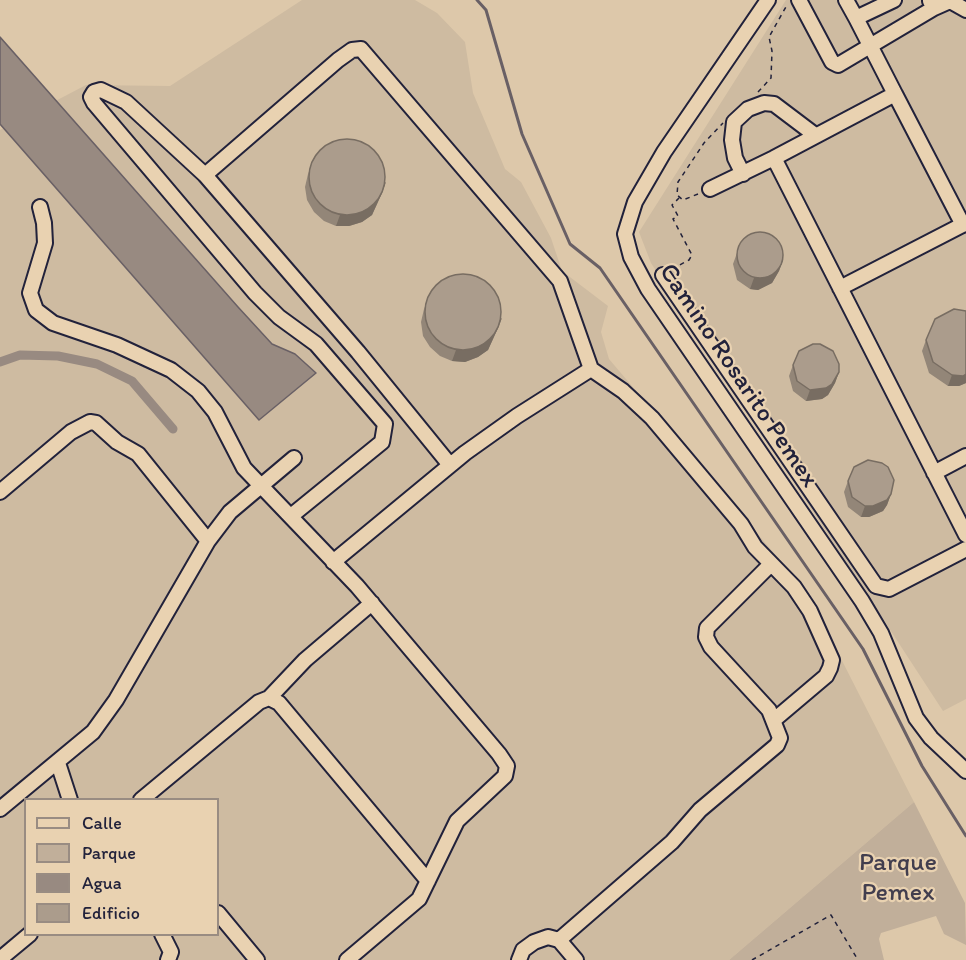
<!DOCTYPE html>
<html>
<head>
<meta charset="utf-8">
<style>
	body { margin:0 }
	#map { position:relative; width:966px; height:960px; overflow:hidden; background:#ddc8aa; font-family:Itim,sans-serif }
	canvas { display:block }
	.legend { position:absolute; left:24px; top:798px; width:195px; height:138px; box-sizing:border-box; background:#e9d2b1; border:2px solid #998c82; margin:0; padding:8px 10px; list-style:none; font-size:18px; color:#22223b }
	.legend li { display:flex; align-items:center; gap:12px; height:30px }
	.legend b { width:30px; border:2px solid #998c82 }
</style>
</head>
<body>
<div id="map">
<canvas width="966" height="960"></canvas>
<ul class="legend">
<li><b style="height:8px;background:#e9d2b1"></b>Calle</li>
<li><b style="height:16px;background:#c1af9a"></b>Parque</li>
<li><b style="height:16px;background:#988a81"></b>Agua</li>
<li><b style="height:16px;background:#ab9c8c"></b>Edificio</li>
</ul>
</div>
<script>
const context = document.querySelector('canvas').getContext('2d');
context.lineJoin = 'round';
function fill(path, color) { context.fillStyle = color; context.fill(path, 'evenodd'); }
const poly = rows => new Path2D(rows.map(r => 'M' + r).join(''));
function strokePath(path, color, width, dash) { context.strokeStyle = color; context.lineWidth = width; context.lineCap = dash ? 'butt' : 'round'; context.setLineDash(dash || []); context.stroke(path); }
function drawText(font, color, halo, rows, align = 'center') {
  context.font = font + ' Itim,sans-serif'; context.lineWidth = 4.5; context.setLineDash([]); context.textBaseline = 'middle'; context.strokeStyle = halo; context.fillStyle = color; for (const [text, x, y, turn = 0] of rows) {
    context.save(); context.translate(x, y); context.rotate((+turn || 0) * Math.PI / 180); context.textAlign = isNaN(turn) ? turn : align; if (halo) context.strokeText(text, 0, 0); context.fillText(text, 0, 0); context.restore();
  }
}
const built = poly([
	[302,0,415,0,437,13,465,42,473,93,505,169,521,182,551,238,562,271,608,306,601,332,609,359,807,592,914,802,729,960,0,960,0,130,86,85,170,86],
	[26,800,218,800,218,934,26,934],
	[786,0,966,0,966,699,943,711,651,263,639,232]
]);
const green = poly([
	[914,802,965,903,966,945,944,934,936,916,881,933,879,939,884,960,729,960]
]);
const water = poly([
	[0,37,238,307,272,344,295,354,316,373,259,420,0,124,0,37]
]);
const stream = poly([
	[477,0,486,10,522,134,570,244,600,268,863,649,922,766,966,836]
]);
const canal = poly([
	[0,362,20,355,58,356,97,364,132,381,173,429]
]);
const path = poly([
	[758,92,771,78,772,51,769,37,787,5],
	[698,194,683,200,677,195,678,182,704,143,723,123],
	[672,269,689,260,692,255,673,219,678,216,672,205,679,198],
	[752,960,831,915,858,960]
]);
const minor = poly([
	[768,0,664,152,635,202,625,234,631,257,648,289,862,601,881,633,916,718,931,738,966,771],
	[799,0,832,62,838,65,934,8],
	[846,0,856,18,894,0],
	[930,1,934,8,952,0],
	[950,1,966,10],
	[856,18,895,94,774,158,966,535],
	[895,94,963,225],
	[743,174,735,158,732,140,734,122,748,109,764,103,774,104,815,135],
	[205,175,338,60,352,50,361,49,560,281,591,369,517,416,465,453,333,562],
	[710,189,774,158],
	[40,207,44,223,45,243,30,293,36,310,53,323,117,345,171,370,198,391,215,412,244,468,357,586,499,754,507,766,505,776,457,821,419,899,347,960],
	[663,275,876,586,889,589,966,549],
	[840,288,966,223],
	[591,369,623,391,652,418,741,524,755,547,794,587,810,611,832,660,830,668,826,676,774,720],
	[934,473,966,456],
	[0,492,71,432,90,422,96,423,117,442,138,454,208,541],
	[291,516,382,442,385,424,316,344,279,317,255,293,94,103,91,97,94,92,101,90,126,102,205,175,358,352,450,465],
	[269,698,305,660,372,603],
	[58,763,70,800],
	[141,800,259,702,269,698,279,703,428,881],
	[0,809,93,732,116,700,208,541,230,512,294,458],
	[218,913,257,960],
	[162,934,171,952,168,960],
	[0,959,30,934],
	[519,960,523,950,534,942,548,937,559,940],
	[576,960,559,940,672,842,700,810,777,745,780,738,769,710,711,647,706,637,707,628,771,564]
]);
const wall = poly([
	[312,163,382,193,372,215,362,222,349,226,336,226,324,221,314,212,307,200,305,187,308,174],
	[737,253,783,260,779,271,772,283,758,290,750,289,737,280,733,264],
	[428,298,498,328,488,350,478,357,465,362,452,361,440,356,430,347,423,336,421,322,424,309],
	[966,311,966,383,959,386,948,386,929,373,922,351,926,340],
	[793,365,839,372,835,383,828,395,822,399,806,401,793,391,789,376],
	[848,481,891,494,887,505,883,511,869,517,861,517,848,507,844,492]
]);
const shadedWall = poly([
	[386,182,382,193,372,215,362,222,349,226,336,226,340,215],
	[783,260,779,271,772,283,758,290,750,289,754,278],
	[502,318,498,328,488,350,478,357,465,362,452,361,456,350],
	[839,372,835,383,828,395,822,399,806,401,810,390],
	[966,374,966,383,959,386,948,386,952,375],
	[891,494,887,505,883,511,869,517,861,517,865,506]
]);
const building = poly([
	'309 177a38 38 0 1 1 76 0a38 38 0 1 1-76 0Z',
	'737 255a23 23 0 1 1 46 0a23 23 0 1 1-46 0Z',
	'425 312a38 38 0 1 1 76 0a38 38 0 1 1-76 0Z',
	[954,309,966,311,966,374,963,376,952,375,933,362,926,340,935,319,954,309],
	[813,344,820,344,833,351,839,364,839,372,832,384,826,388,810,390,797,381,793,365,799,351,813,344],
	[868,460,882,463,888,467,894,480,891,494,887,500,873,506,865,506,852,497,848,481,854,467,868,460]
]);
const streetNames = [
	["Camino Rosarito Pemex",738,376,56]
];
const parkNames = [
	["Parque",898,863],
	["Pemex",898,893]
];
fill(built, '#cebba1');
fill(green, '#c1af9a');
fill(water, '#988a81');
strokePath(water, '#696065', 1.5);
strokePath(stream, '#696065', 3);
strokePath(canal, '#988a81', 9);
strokePath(minor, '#22223b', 18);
strokePath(path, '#22223b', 1.5, [4.5, 4.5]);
strokePath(minor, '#e9d2b1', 14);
fill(wall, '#938678');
fill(shadedWall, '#786d62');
fill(building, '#ab9c8c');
strokePath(building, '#786d62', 1.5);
drawText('26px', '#22223b', '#e9d2b1', streetNames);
drawText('26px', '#423e4e', '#e9d2b1', parkNames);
</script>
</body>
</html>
